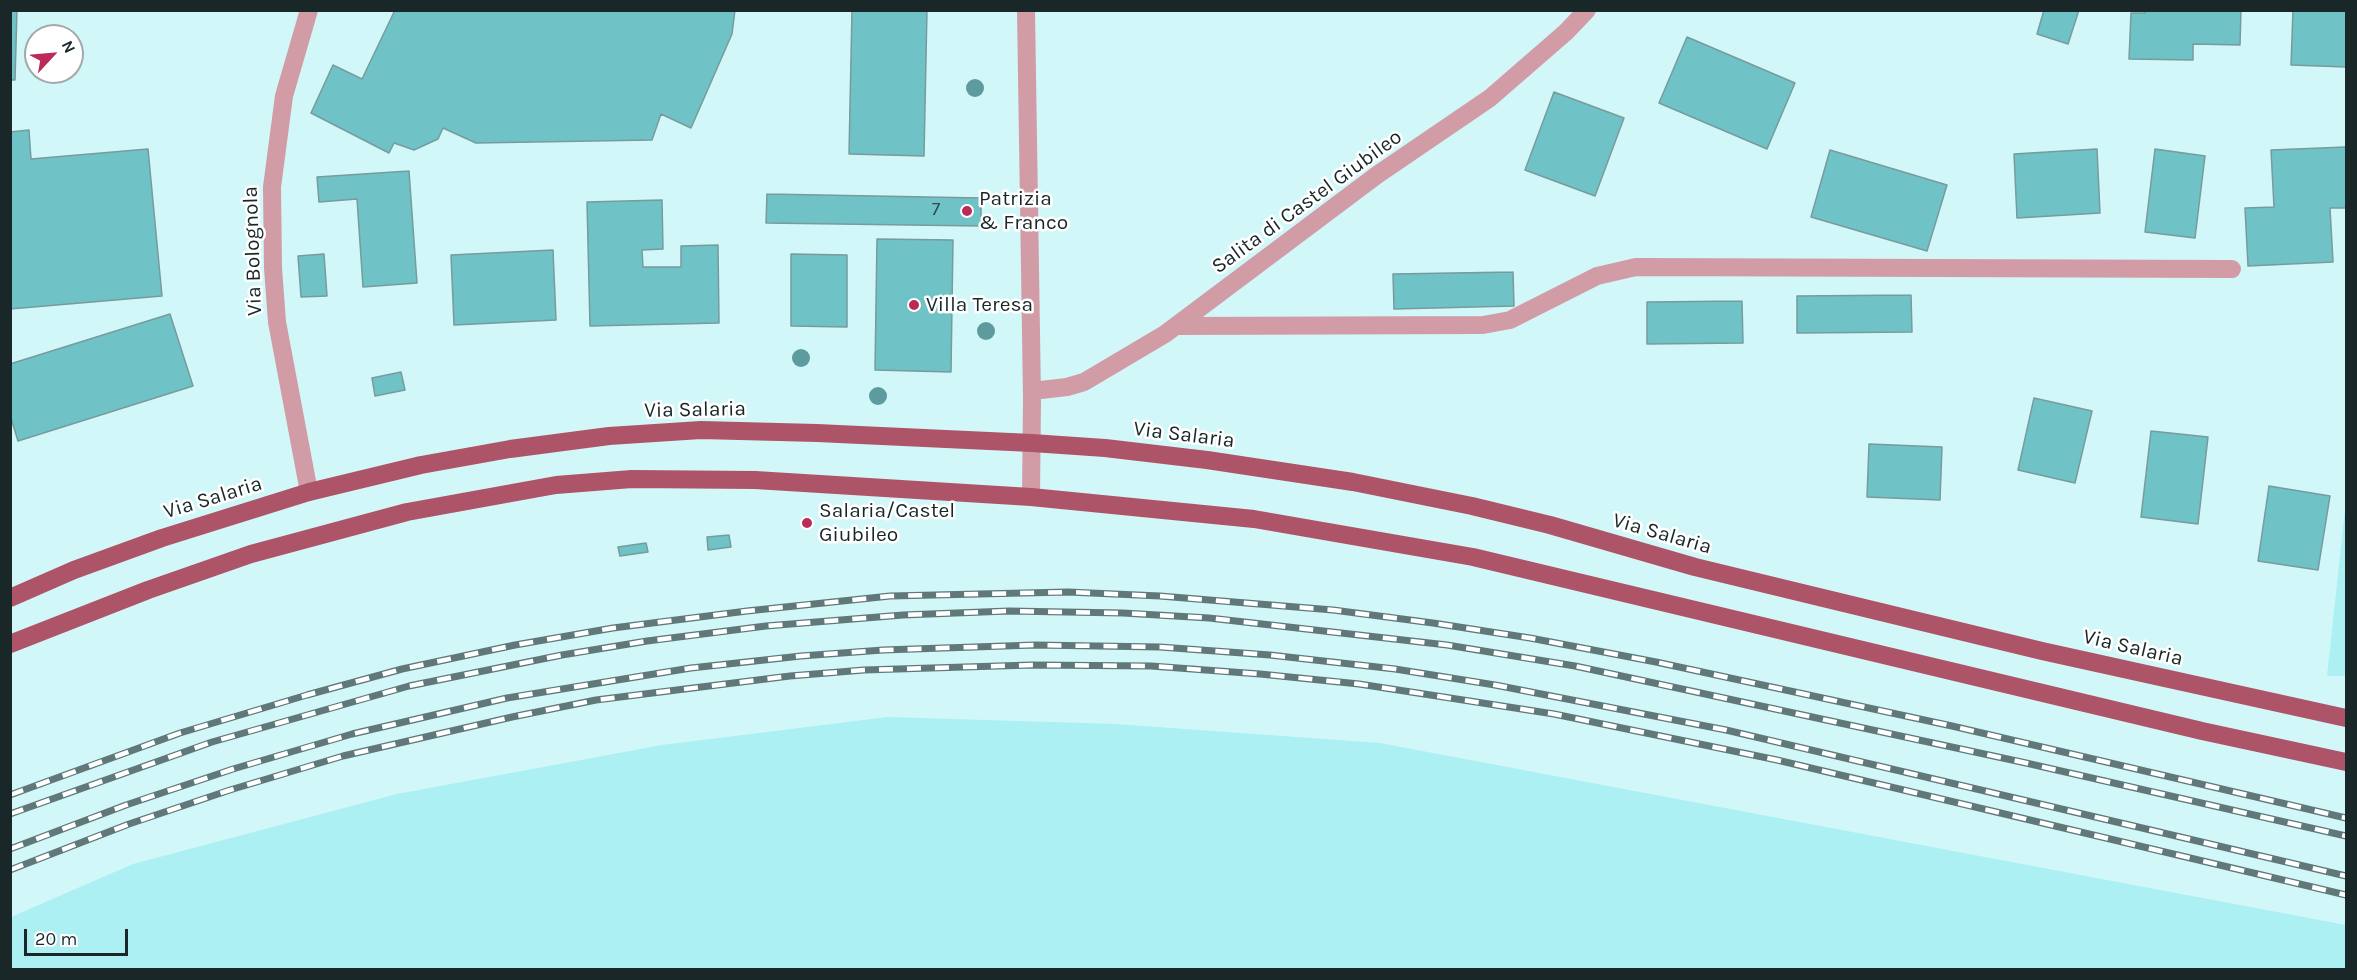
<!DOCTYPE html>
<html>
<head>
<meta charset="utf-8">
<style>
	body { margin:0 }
	#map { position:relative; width:2357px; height:980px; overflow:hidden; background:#d2f7f9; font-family:Karla,sans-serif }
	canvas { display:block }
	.frame { position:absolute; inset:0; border:12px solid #192728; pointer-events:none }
	.north { position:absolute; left:24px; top:24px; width:60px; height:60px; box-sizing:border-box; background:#fff; border:2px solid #a3a9a9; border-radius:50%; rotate:64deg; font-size:16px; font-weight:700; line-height:24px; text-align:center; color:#192728 }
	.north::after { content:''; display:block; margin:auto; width:21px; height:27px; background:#ba2b57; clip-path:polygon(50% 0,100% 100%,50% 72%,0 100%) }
	.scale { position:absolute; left:24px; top:929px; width:104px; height:27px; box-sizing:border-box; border:3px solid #192728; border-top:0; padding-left:8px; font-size:18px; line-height:21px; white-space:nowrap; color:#192728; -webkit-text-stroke:4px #fff; paint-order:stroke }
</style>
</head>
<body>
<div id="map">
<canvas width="2357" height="980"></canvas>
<div class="frame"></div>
<div class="north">N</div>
<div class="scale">20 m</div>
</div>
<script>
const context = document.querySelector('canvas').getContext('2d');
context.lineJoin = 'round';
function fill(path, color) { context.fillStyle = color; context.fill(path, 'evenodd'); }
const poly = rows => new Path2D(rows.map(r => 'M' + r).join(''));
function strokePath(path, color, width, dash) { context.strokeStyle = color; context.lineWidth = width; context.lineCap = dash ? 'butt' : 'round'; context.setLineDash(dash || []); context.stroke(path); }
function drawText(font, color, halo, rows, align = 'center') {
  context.font = font + ' Karla,sans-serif'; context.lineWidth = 5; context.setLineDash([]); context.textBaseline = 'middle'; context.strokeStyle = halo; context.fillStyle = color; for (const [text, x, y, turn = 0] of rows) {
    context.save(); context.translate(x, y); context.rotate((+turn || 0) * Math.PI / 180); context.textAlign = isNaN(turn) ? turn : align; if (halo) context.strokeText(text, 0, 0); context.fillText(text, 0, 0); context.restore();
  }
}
const green = poly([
	[2346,500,2346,676,2327,676],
	[888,717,1116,724,1380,743,2346,925,2346,969,11,969,11,917,133,864,397,794,662,745]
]);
const building = poly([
	[10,10,17,10,15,80,10,80,10,10],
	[395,10,735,10,732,34,691,128,661,114,652,140,476,143,443,128,438,139,414,150,394,143,389,153,311,113,333,65,362,79,395,10],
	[852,10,927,10,924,156,849,154,852,10],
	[2044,10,2079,10,2068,44,2037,34,2044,10],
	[2145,10,2241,10,2240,45,2193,44,2193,60,2129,59,2131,13,2145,13,2145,10],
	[2293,10,2346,10,2346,67,2291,65,2293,10],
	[1687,37,1795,83,1767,149,1659,103,1687,37],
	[1554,92,1624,118,1595,196,1525,170,1554,92],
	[29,130,31,159,148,149,162,296,10,309,10,132,29,130],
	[2346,147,2346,208,2330,208,2333,262,2248,266,2245,208,2274,207,2271,150,2346,147],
	[2097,149,2100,213,2017,218,2014,154,2097,149],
	[2155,149,2205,156,2195,238,2145,232,2155,149],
	[1830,150,1947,185,1927,251,1811,217,1830,150],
	[409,171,417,283,363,287,357,199,319,202,317,177,409,171],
	[767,194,981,198,981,226,766,223,767,194],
	[662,200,663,249,642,250,643,267,681,267,681,246,718,245,719,323,590,326,587,202,662,200],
	[877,239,953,240,951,372,875,370,877,239],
	[553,250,556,320,454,325,451,255,553,250],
	[324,254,327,296,301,297,298,256,324,254],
	[791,254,847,255,847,327,791,326,791,254],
	[1513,272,1514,306,1394,309,1393,274,1513,272],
	[1911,295,1912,332,1797,333,1797,296,1911,295],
	[1742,301,1743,343,1647,344,1647,302,1742,301],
	[170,314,193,386,18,441,10,415,10,364,170,314],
	[401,372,405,390,375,396,372,378,401,372],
	[2034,398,2092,411,2075,483,2018,470,2034,398],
	[2151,431,2208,437,2198,524,2141,517,2151,431],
	[1869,444,1942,447,1940,500,1867,497,1869,444],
	[2269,486,2330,496,2318,570,2258,561,2269,486],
	[729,535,731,547,708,550,707,537,729,535],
	[646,543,648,552,620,556,618,547,646,543]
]);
const minor = poly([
	[1026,10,1032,398,1031,497],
	[1176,326,1483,325,1510,320,1597,276,1636,267,2232,269],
	[1032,391,1067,387,1084,382,1165,334,1377,175,1490,98,1566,32,1587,10],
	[309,492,277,322,273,268,272,187,284,96,309,10]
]);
const major = poly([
	[10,598,74,570,162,538,309,492,421,465,510,449,609,436,701,430,817,433,1032,443,1105,448,1207,460,1353,482,1472,506,1550,525,1695,567,2042,651,2346,718],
	[10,644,148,590,251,554,407,512,556,485,632,479,755,480,1031,497,1254,519,1473,557,2202,731,2346,762]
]);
const rail = poly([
	[10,795,180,733,307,695,402,669,515,645,613,628,747,611,890,596,1068,592,1160,596,1333,610,1433,623,1530,638,1656,662,1952,726,2346,818],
	[10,814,212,742,409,686,562,655,647,641,766,626,903,615,1009,611,1123,613,1209,618,1447,645,1575,666,2026,763,2346,836],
	[10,849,126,805,233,769,352,734,507,698,691,668,801,656,883,650,1035,645,1160,647,1270,655,1395,669,1495,685,1726,730,2346,876],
	[10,870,129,824,230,790,343,756,512,717,596,700,790,676,864,670,1032,665,1151,666,1260,674,1359,684,1554,714,1777,760,2346,895]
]);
const trees = [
	[975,88],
	[986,331],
	[801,358],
	[878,396]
];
const markers = [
	[967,211,6,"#ba2b57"],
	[914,305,6,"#ba2b57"],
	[807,523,6,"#ba2b57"]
];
const numberNames = [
	["7",936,210]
];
const poiNames = [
	["Patrizia",979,199],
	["& Franco",979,223],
	["Villa Teresa",926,305],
	["Salaria/Castel",819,511],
	["Giubileo",819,535]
];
const streetNames = [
	["Salita di Castel Giubileo",1307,202,-36],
	["Via Bolognola",253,251,-92],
	["Via Salaria",695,410,-1],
	["Via Salaria",1184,435,7],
	["Via Salaria",213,498,-17],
	["Via Salaria",1662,534,16],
	["Via Salaria",2133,648,13]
];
fill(green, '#acf0f3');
fill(building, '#6fc2c6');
strokePath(building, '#789b9c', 1.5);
strokePath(minor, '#d19ca5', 18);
strokePath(major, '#ae5468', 18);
strokePath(rail, '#61787a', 7);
strokePath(rail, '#fff', 4.5, [14]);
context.fillStyle = '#5e9b9e';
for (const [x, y] of trees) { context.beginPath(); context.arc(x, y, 9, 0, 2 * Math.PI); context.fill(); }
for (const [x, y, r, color] of markers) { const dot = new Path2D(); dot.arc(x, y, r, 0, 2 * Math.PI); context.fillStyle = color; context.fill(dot); strokePath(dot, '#fff', 2); }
drawText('18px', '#2e4e50', null, numberNames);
drawText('21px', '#192728', '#fff', poiNames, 'left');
drawText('21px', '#192728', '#fff', streetNames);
</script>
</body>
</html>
